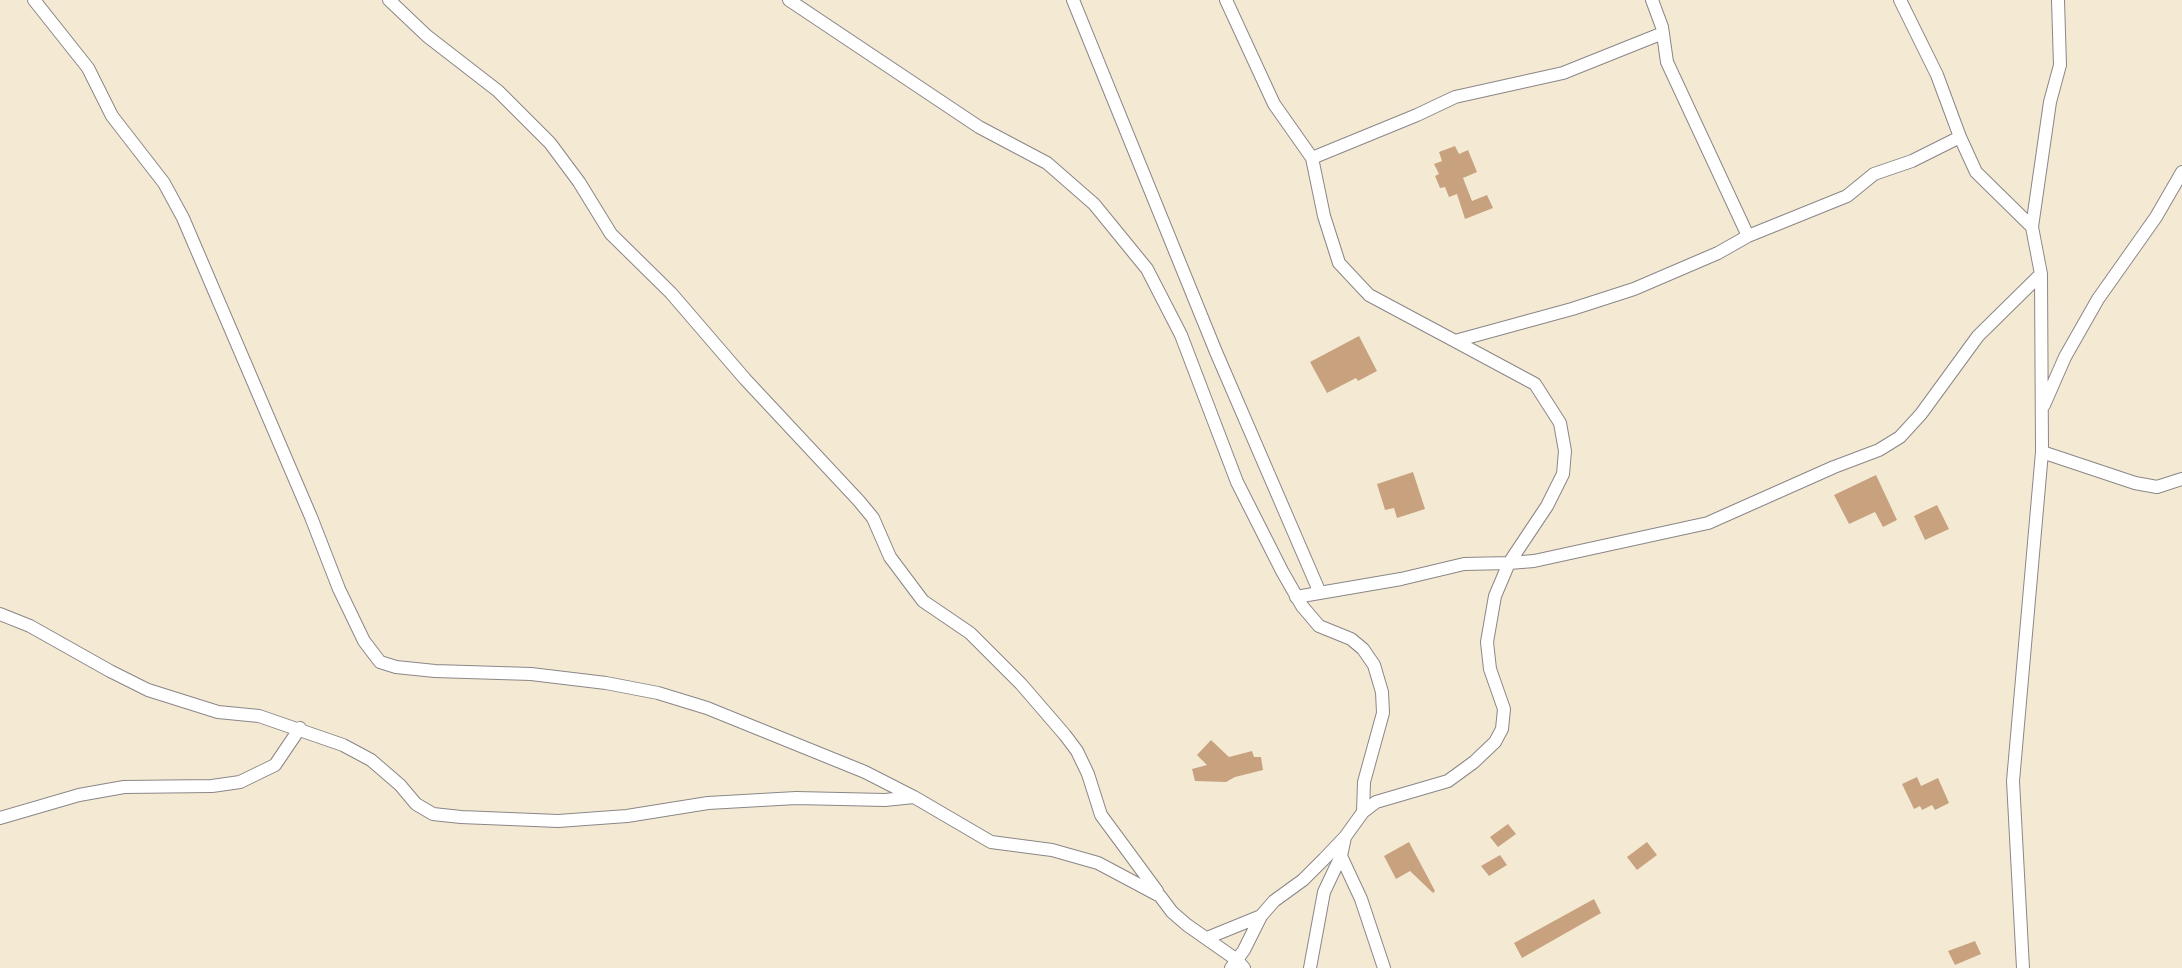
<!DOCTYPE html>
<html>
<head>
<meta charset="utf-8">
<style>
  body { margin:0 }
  canvas { display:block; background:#f4ead3 }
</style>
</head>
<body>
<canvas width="2182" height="968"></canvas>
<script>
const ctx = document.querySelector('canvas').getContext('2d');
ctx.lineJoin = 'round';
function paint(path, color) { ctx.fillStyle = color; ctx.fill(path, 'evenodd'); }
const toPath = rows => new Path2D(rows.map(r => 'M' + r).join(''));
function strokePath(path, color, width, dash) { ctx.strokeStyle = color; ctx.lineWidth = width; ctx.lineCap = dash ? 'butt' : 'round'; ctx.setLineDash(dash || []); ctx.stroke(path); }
const building = toPath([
  [1455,146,1459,154,1468,150,1477,172,1463,178,1472,201,1487,195,1493,208,1465,219,1457,194,1449,197,1445,187,1440,188,1435,176,1439,174,1434,164,1442,161,1439,152],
  [1359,336,1377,371,1358,381,1356,378,1327,393,1310,362],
  [1413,472,1425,509,1397,518,1394,508,1385,510,1377,484],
  [1876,475,1897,520,1883,527,1875,512,1849,524,1834,495],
  [1937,505,1949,529,1925,540,1914,516],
  [1211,740,1229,757,1252,751,1254,757,1261,757,1263,770,1235,777,1226,782,1195,781,1192,769,1207,765,1197,755],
  [1917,777,1921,786,1938,778,1949,803,1935,810,1932,805,1922,810,1920,806,1914,809,1902,784],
  [1508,824,1516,834,1498,847,1490,837],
  [1409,842,1435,891,1433,893,1410,871,1396,879,1384,856],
  [1647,842,1657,855,1637,870,1627,857],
  [1500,855,1507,865,1489,876,1481,866],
  [1594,899,1601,913,1522,958,1514,943],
  [1975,941,1981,954,1955,965,1948,951]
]);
const minor = toPath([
  [34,0,88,68,112,116,164,183,183,218,311,517,339,589,364,641,380,662,396,667,435,671,531,674,606,683,658,693,707,708,865,772,914,797],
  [389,0,427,36,498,91,550,143,579,182,611,234,671,293,745,379,859,501,873,518,890,557,923,601,970,633,1021,684,1065,735,1077,751,1088,774,1101,815,1157,891],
  [789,0,979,127,1047,163,1094,204,1147,269,1181,335,1237,482,1282,571,1302,606,1319,626,1351,639,1363,649,1374,665,1382,692,1383,713,1364,782,1363,812],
  [1073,0,1216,352,1320,593],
  [1226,0,1274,104,1312,158,1324,216,1339,263,1369,295,1455,341],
  [1652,0,1662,27,1667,62,1748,236],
  [1900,0,1937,75,1960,137,1976,172,2032,227],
  [1312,158,1417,115,1455,97,1563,73,1663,33],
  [2044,405,2065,357,2098,299,2156,217,2182,172],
  [2042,452,2135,483,2157,487,2182,479],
  [1296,597,1401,579,1464,564,1509,563,1547,506,1563,474,1565,451,1560,423,1535,384,1455,341,1572,309,1634,289,1718,253,1748,236,1847,196,1874,174,1912,161,1960,137],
  [0,614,30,626,110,671,148,690,218,712,259,716,343,745,371,760,400,785,416,804,433,814,461,817,558,821,627,816,708,803,796,798,885,800,914,797,991,842,1052,850,1098,863,1160,896,1172,912,1187,925,1237,960,1244,968],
  [0,818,79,795,124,787,212,786,240,782,275,765,300,728],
  [1341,856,1361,899,1384,968],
  [1207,938,1261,916],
  [1231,968,1244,950,1261,916,1274,901,1303,880,1324,859,1345,837,1363,812,1376,802,1448,781,1474,762,1495,742,1502,729,1504,709,1490,669,1487,642,1495,596,1509,563,1534,561,1708,523,1834,467,1879,450,1900,437,1921,414,1978,336,2041,274],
  [1310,968,1324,892,1341,856,1345,837],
  [2023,968,2013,781,2042,452,2041,274,2032,227,2050,102,2060,65,2058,0]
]);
paint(building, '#c8a27f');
strokePath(minor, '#8b8687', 14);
strokePath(minor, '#fff', 12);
</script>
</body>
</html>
